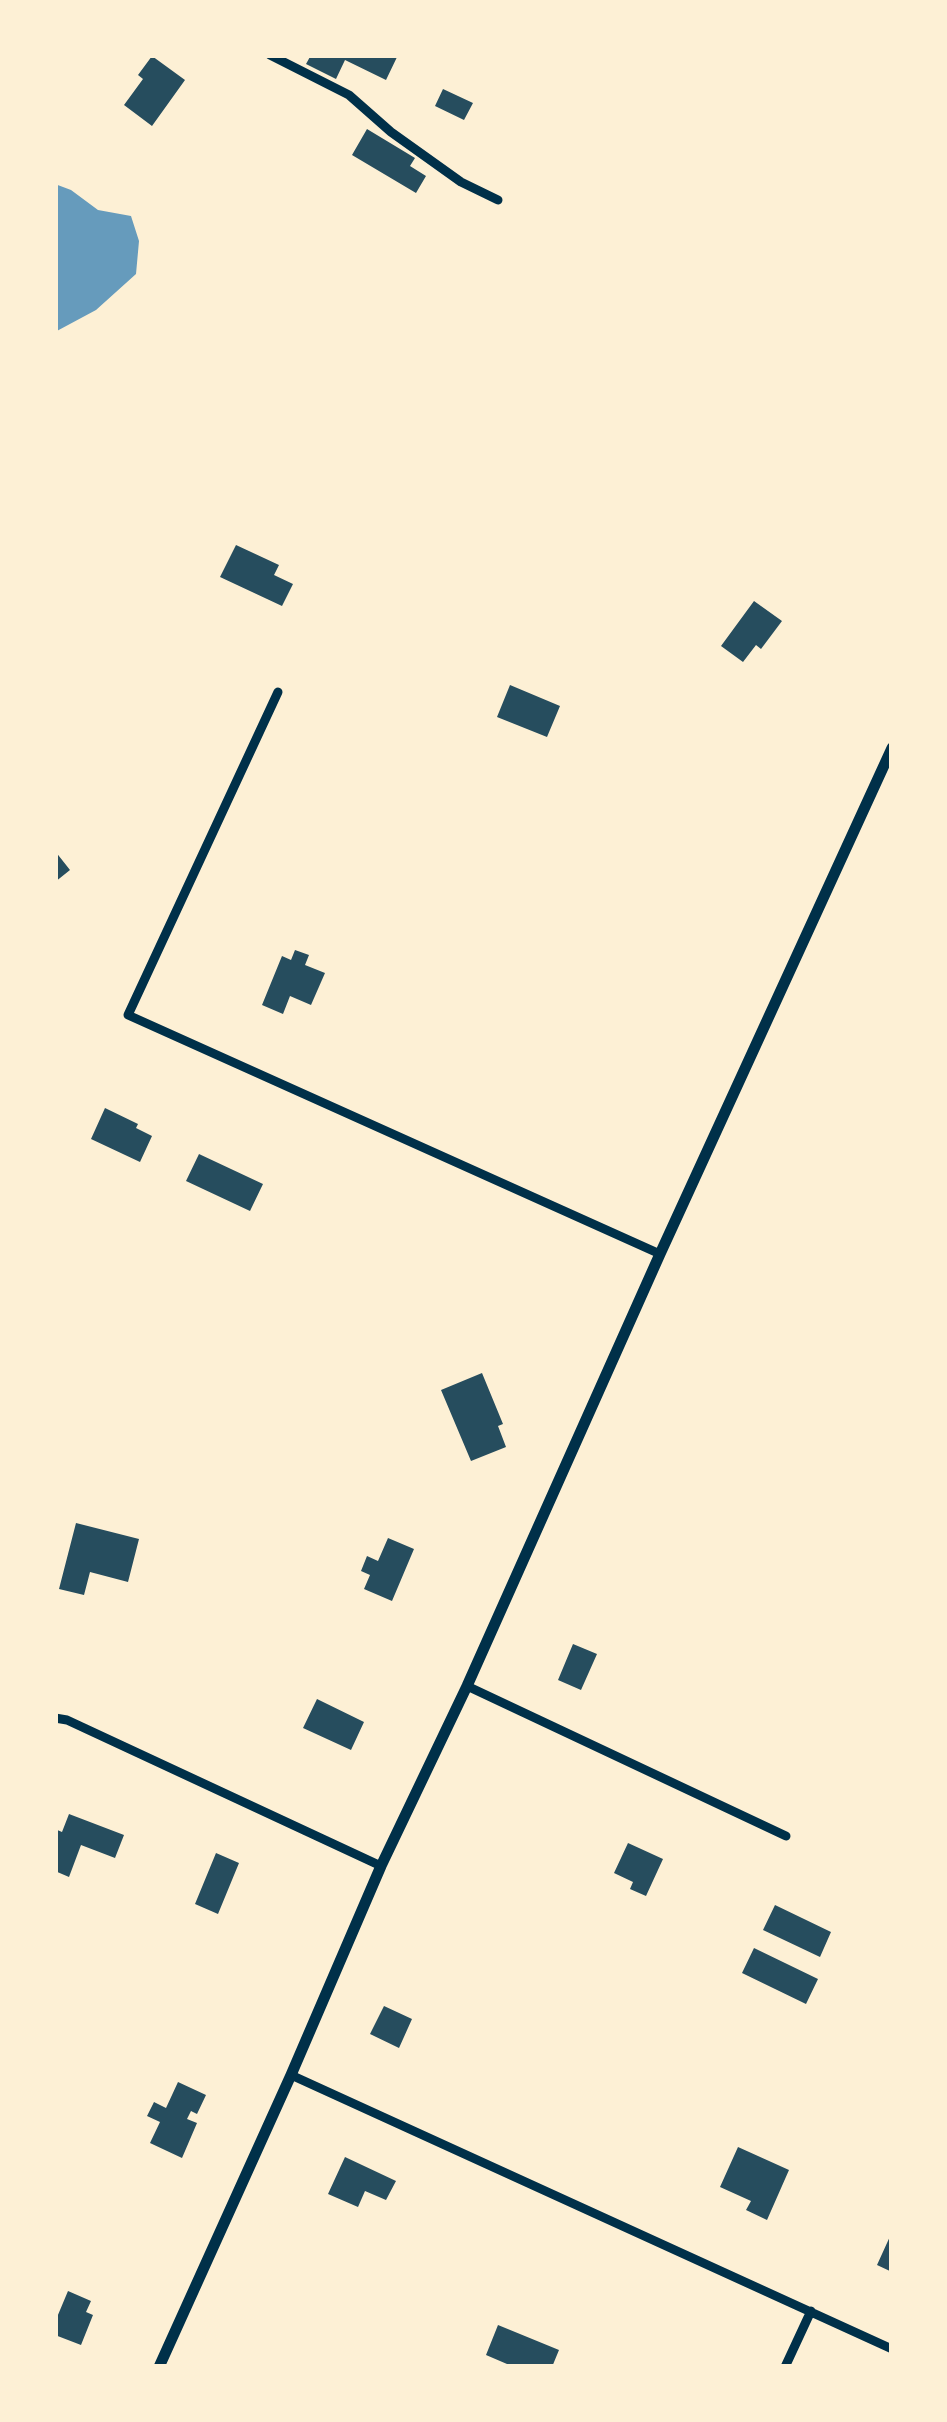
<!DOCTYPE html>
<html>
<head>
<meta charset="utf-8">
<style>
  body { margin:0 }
  #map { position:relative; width:947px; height:2422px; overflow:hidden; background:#fdf0d5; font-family:Barlow,sans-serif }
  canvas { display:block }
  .frame { position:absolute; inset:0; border:58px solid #fdf0d5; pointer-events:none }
</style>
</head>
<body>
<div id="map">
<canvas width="947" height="2422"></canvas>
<div class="frame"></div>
</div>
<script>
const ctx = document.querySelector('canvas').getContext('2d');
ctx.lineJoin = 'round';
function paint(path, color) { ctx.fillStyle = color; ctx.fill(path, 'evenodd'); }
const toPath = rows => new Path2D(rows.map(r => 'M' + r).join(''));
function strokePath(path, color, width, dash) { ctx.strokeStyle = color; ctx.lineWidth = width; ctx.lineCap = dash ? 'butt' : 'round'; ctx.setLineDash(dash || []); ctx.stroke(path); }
const water = toPath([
  [55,184,71,190,98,210,131,216,139,241,136,274,96,310,55,332]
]);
const building = toPath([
  [311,55,398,55,386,80,345,60,336,79,306,64],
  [152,56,185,80,152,126,124,105,143,79,138,75],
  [443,89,473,103,464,120,435,106],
  [367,129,415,158,410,166,426,176,416,193,352,155],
  [236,545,279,565,274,575,293,584,282,606,220,577],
  [754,601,782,621,761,649,756,645,743,662,721,646],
  [510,685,560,706,547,737,497,717],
  [55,851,70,870,55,882],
  [295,950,309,955,305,965,325,973,311,1005,290,996,283,1014,262,1005,282,956,291,960],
  [105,1108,138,1124,136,1128,152,1136,140,1162,91,1139],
  [199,1154,263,1184,250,1211,186,1181],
  [482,1373,503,1424,498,1426,506,1447,471,1461,441,1390],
  [76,1523,139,1539,128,1582,90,1572,84,1595,59,1589],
  [388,1538,414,1549,392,1601,364,1589,370,1575,361,1571,367,1556,378,1561],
  [573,1644,597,1654,581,1690,558,1680],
  [317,1699,364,1722,351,1750,303,1728],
  [69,1814,124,1835,115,1858,81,1845,69,1877,55,1871,55,1829,62,1832],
  [628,1843,663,1859,646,1896,630,1889,633,1882,614,1873],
  [216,1853,239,1863,218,1914,195,1904],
  [775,1905,831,1932,820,1957,763,1930],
  [754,1948,818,1979,806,2004,742,1973],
  [384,2006,412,2019,399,2048,370,2034],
  [178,2082,206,2095,197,2114,191,2111,187,2119,197,2123,182,2158,150,2143,160,2122,147,2116,154,2102,166,2108],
  [738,2147,789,2170,767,2220,746,2210,751,2201,720,2187],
  [345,2157,396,2181,386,2200,365,2191,358,2207,328,2194],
  [892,2232,892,2272,877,2265],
  [68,2291,91,2301,86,2312,93,2315,81,2345,55,2335,55,2322],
  [498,2325,559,2350,552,2367,514,2367,486,2355]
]);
const minor = toPath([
  [270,55,349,95,391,132,461,182,498,200],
  [278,692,128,1015,660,1254],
  [467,1686,786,1836],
  [55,1718,67,1720,381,1866],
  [291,2075,892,2349],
  [785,2367,811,2311]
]);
const tertiary = toPath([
  [159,2367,291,2075,381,1866,467,1686,660,1254,892,748]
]);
paint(water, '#669bbc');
paint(building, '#264d5e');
strokePath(minor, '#003049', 9);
strokePath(tertiary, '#003049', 11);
</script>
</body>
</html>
